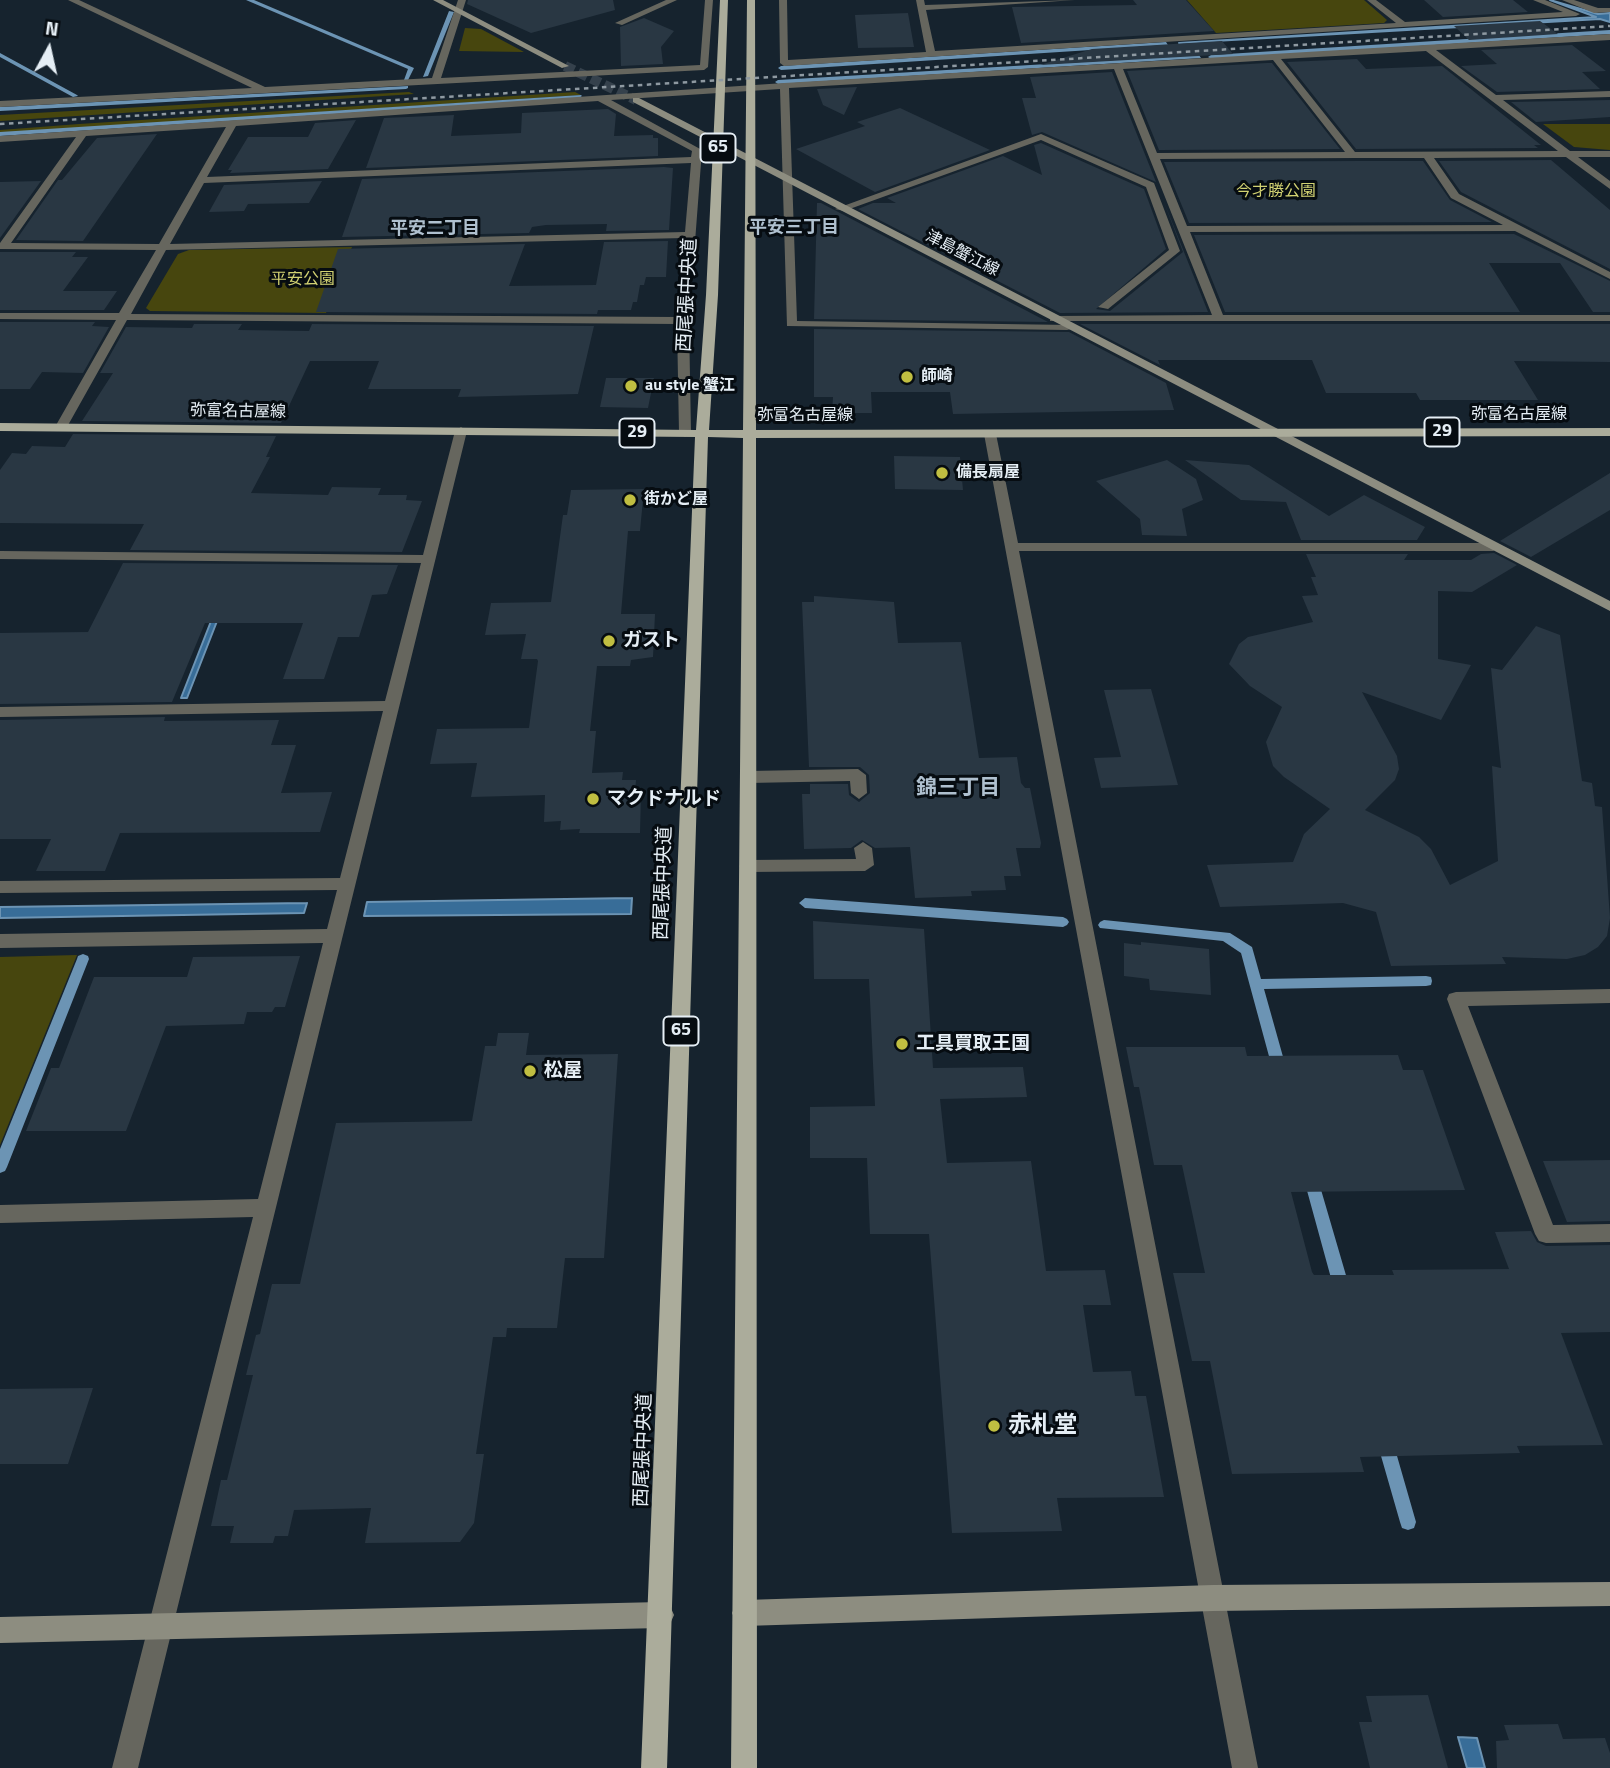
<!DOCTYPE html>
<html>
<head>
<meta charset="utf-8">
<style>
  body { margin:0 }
  #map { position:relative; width:1610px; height:1768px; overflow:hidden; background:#16232e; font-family:"Titillium Web",sans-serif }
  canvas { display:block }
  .north { position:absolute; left:14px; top:14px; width:70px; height:70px; -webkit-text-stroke:5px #060c11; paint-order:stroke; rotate:8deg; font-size:19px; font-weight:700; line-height:28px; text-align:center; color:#e5eef5 }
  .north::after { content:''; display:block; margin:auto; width:24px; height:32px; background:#e5eef5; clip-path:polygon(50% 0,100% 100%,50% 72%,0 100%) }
</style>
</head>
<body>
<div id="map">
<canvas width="1610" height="1768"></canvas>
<div class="north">N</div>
</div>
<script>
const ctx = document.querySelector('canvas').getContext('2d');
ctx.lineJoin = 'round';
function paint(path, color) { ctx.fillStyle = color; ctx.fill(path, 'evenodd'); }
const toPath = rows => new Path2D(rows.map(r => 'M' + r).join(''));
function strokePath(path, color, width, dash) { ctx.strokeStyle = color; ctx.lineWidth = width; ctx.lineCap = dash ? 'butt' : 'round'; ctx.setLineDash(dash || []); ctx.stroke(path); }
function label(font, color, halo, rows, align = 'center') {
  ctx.font = font + ' "Titillium Web","Noto Sans JP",sans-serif'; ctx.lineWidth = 6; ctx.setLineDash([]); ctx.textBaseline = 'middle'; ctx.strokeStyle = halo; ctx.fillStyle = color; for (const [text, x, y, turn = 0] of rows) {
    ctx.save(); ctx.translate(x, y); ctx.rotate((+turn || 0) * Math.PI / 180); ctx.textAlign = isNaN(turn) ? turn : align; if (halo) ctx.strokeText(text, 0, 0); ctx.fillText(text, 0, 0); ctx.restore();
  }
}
const green = toPath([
  [1187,0,1364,0,1387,20,1384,23,1216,33],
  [465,28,481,29,524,52,459,51],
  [409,92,414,94,0,121,0,115],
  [575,92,581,95,0,133,0,130,79,124],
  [1543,124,1610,124,1610,150,1574,147],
  [352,247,326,313,150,311,146,308,178,254,189,250],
  [77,955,0,1145,0,957]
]);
const water = toPath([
  [1550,0,1598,14,1610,13,1610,22,1600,19,1179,43,1596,17,1550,0],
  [231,570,237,570,187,698,181,698,231,570],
  [632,898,631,914,364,916,367,902,632,898],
  [307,903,304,913,0,918,0,907,307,903],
  [1458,1737,1477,1738,1485,1768,1467,1768,1458,1737]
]);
const stream = toPath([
  [246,0,254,0,414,68,408,80,404,80,408,69,246,0],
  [449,11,454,12,428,76,423,77,449,11],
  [1610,30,1610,34,1211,59,1208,57,1211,55,1610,30],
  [1166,42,1168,45,781,70,778,68,781,66,1166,42],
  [0,53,77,95,78,96,73,97,0,57,0,53],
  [1199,55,1201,58,778,84,775,82,778,80,1199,55],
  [408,86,408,88,406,89,0,111,0,107,408,86],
  [581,95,582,96,579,98,0,136,0,132,581,95],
  [805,898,1063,917,1067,919,1069,922,1067,925,1063,927,805,908,799,903,805,898],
  [1104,920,1230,933,1252,947,1261,979,1426,976,1431,977,1432,981,1431,985,1426,986,1264,989,1287,1071,1285,1075,1280,1077,1275,1075,1273,1071,1241,953,1223,941,1100,928,1098,925,1100,922,1104,920],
  [83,954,88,956,89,959,7,1167,5,1171,0,1173,0,1149,77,959,78,956,83,954],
  [1310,1170,1315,1172,1317,1176,1350,1289,1347,1294,1342,1296,1337,1294,1334,1289,1303,1176,1305,1172,1310,1170],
  [1385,1434,1391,1436,1393,1442,1416,1522,1414,1528,1408,1530,1402,1528,1400,1522,1377,1442,1379,1436,1385,1434]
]);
const building = toPath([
  [468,0,613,0,615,10,531,33,467,4],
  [1133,0,1186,0,1214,31,1021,43,1012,7,1137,5],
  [1424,0,1513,0,1528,12,1443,17],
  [908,13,914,47,858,48,855,15],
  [644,18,674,31,661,47,663,64,621,66,620,27],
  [1540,21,1558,34,1469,40,1454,26],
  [1222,41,1233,54,1040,65,1092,49],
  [1572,45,1606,71,1582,72,1600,89,1497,92,1461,66,1497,64,1481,50],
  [1357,59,1366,69,1442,66,1541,145,1534,145,1538,148,1356,149,1287,62],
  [1267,63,1272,63,1340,149,1159,150,1127,71],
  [1112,72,1156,182,1042,132,1032,135,1022,98,1036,98,1030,77],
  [857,87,844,115,823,105,817,89],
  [1610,100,1610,117,1536,122,1511,102],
  [900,108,990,150,875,192,796,149,865,126,857,122],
  [608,109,616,114,614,136,653,135,653,138,658,138,658,156,366,168,384,118,454,115,451,136,521,133,522,113],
  [356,120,328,169,230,173,232,170,228,170,248,137,308,137,315,123],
  [157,134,83,241,16,240,58,180,62,180,97,138],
  [1041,143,1144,189,1166,249,1096,309,1110,311,1183,252,1162,197,1208,312,1060,313,858,209,873,203,896,203,887,198,1003,156,1042,175,1034,145],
  [1551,160,1610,210,1610,269,1461,192,1439,161],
  [1356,161,1423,161,1450,200,1492,222,1189,223,1164,162],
  [664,167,673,168,669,230,606,231,607,224,546,225,532,227,529,233,342,237,362,179],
  [41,181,0,238,0,182],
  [322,181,309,203,248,204,244,211,209,212,224,185],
  [817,203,821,203,1048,322,814,319],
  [1514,234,1610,281,1610,312,1593,312,1560,263,1489,263,1520,312,1225,312,1194,235],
  [668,241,666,277,646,277,644,285,640,285,637,302,633,302,631,310,598,310,597,314,316,312,338,249,525,244,509,286,596,285,604,242],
  [0,252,76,252,72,257,88,257,63,291,117,291,104,310,0,310],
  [0,322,95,322,92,326,109,327,83,373,42,372,30,389,0,389],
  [194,324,242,324,238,330,309,331,312,324,594,326,578,394,458,397,461,389,368,389,379,361,310,361,281,423,82,421,113,373,100,373,126,327,192,328],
  [1080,324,1610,324,1610,362,1514,361,1538,400,1420,400,1416,393,1326,393,1312,360,1158,360,1160,365],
  [814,329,1069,332,1166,383,1174,410,953,414,950,392,871,392,872,413,832,413,833,397,814,397],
  [606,378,654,378,648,408,600,407],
  [73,434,276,436,266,457,270,457,251,493,328,495,332,487,381,488,378,495,407,495,406,500,422,501,402,552,130,550,144,524,0,523,0,470,12,453,26,454,32,446,65,447],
  [894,456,960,457,963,490,895,489],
  [1167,460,1196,479,1203,500,1182,509,1187,536,1142,535,1140,519,1096,481],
  [1185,460,1249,465,1329,516,1364,495,1425,527,1417,540,1301,540,1286,502,1241,500],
  [1610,473,1610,510,1531,557,1500,541],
  [644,489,640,531,628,531,621,614,655,614,653,657,631,660,630,666,597,666,590,731,596,731,592,773,623,772,622,780,636,780,635,793,641,793,640,833,579,833,580,829,560,830,561,821,544,822,545,795,471,797,477,763,430,764,437,729,529,728,538,661,537,659,521,659,526,634,485,635,491,603,551,602,563,515,567,515,571,490],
  [1494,553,1517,565,1472,592,1438,591,1438,659,1471,665,1441,720,1362,692,1397,756,1399,769,1395,780,1365,810,1419,837,1431,849,1450,885,1498,861,1492,766,1501,768,1491,668,1502,670,1536,626,1560,635,1582,781,1592,783,1595,806,1602,807,1610,918,1607,936,1598,947,1585,955,1567,959,1502,957,1506,964,1391,966,1376,912,1343,903,1220,907,1207,865,1293,862,1304,834,1330,809,1284,777,1273,766,1266,742,1282,707,1250,686,1229,664,1239,644,1248,637,1313,622,1302,596,1318,595,1311,577,1316,577,1306,554,1408,554,1404,560,1471,560,1481,554],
  [123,563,398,565,387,594,372,595,359,637,338,637,324,679,283,679,303,623,205,623,172,702,0,704,0,633,88,632],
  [814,596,894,602,898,643,961,642,979,758,1017,757,1021,783,1025,788,1030,788,1041,843,1040,848,1016,848,1021,876,1004,876,1006,890,971,891,972,896,915,898,910,847,875,848,862,840,851,848,804,849,802,794,810,794,810,784,848,784,849,795,859,802,870,793,869,775,860,767,809,767,802,602,814,602],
  [1151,689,1178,785,1101,788,1094,758,1121,757,1104,690],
  [165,717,164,721,279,720,271,745,296,745,281,793,332,792,320,832,120,833,105,871,36,871,51,839,0,839,0,720],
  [813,921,924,929,933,1068,1023,1067,1027,1097,940,1099,947,1163,1031,1161,1046,1271,1105,1270,1111,1305,1083,1305,1093,1372,1131,1371,1135,1396,1146,1396,1164,1497,1057,1498,1062,1531,952,1533,929,1234,870,1234,867,1158,810,1158,810,1107,875,1106,869,979,814,979],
  [1141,942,1209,949,1211,995,1150,990,1149,979,1124,976,1124,943,1141,945],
  [300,956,285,1007,275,1007,272,1012,247,1012,244,1024,166,1026,126,1131,26,1131,51,1068,59,1068,94,977,187,977,193,957],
  [498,1033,529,1033,526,1055,618,1054,604,1258,565,1258,557,1328,507,1328,506,1337,493,1337,476,1454,484,1454,474,1523,460,1542,365,1543,371,1508,294,1510,288,1536,275,1536,273,1543,230,1543,234,1526,211,1526,221,1480,227,1480,253,1375,246,1375,256,1335,260,1334,272,1284,300,1284,336,1123,472,1121,485,1046,496,1046],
  [1126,1047,1245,1047,1247,1056,1398,1055,1403,1070,1423,1070,1465,1190,1291,1192,1312,1272,1314,1275,1394,1275,1392,1270,1509,1269,1495,1232,1531,1231,1537,1242,1546,1246,1610,1245,1610,1332,1561,1333,1603,1445,1517,1446,1520,1453,1360,1457,1364,1472,1232,1474,1210,1361,1192,1361,1173,1273,1205,1273,1182,1165,1154,1165,1139,1087,1134,1087],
  [1610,1160,1610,1221,1567,1222,1543,1161],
  [93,1388,68,1464,0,1464,0,1389],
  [1428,1695,1448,1768,1370,1768,1359,1722,1372,1722,1366,1696],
  [1558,1724,1563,1739,1605,1738,1610,1753,1610,1768,1497,1768,1496,1741,1509,1740,1504,1725]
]);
const secondaryTunnel = toPath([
  [565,66,636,100]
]);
const lane = toPath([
  [666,0,677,0,622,25,615,23,666,0],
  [1041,134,1154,183,1180,251,1108,309,1098,307,1169,250,1146,187,1041,140,844,211,835,209,1041,134],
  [858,769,866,775,867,793,859,799,851,793,850,781,749,783,741,777,749,771,858,769],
  [863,842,872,848,874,865,865,871,748,872,739,866,748,860,856,859,854,848,863,842]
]);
const street = toPath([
  [68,0,79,0,265,87,432,78,458,0,466,0,441,78,700,65,705,0,713,0,708,67,704,70,0,107,0,101,252,88,68,0],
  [779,0,787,0,788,60,926,52,916,0,924,0,925,5,1075,0,926,10,935,51,1396,23,1367,0,1376,0,1405,22,1563,12,1533,0,1545,0,1580,14,1576,16,784,66,780,63,779,0],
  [1562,0,1574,0,1598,8,1610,8,1610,12,1594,13,1562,0],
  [1610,34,1610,40,1436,50,1496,95,1610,91,1610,97,1503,100,1570,151,1610,151,1610,157,1578,157,1610,181,1610,189,1566,157,1434,158,1459,194,1610,272,1610,279,1515,231,1190,232,1223,315,1610,315,1610,321,1050,321,1050,317,1054,316,1212,315,1114,69,789,88,797,321,1071,325,1071,329,1067,330,787,326,780,89,611,100,702,150,689,321,691,433,685,437,679,433,677,324,127,320,67,427,61,431,55,427,116,320,0,319,0,313,119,313,156,250,0,249,0,243,76,137,0,142,0,136,784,83,1610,34],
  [1426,51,1558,151,1355,152,1281,59,1426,51],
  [1273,60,1345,152,1157,153,1123,69,1273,60],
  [598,101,692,151,691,157,207,177,236,126,598,101],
  [226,127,159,244,11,243,86,136,226,127],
  [1356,158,1424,158,1451,198,1503,225,1187,226,1160,159,1356,158],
  [691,163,685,232,170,244,204,183,691,163],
  [684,238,678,317,131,314,166,250,684,238],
  [461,427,467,431,138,1768,112,1768,253,1217,0,1223,0,1205,258,1199,323,943,0,948,0,934,327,929,337,890,0,893,0,881,340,878,383,711,0,717,0,707,385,701,421,563,0,559,0,551,423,555,455,431,461,427],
  [990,430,996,434,1018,543,1493,543,1500,547,1493,551,1019,551,1258,1768,1232,1768,984,434,990,430],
  [1610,989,1610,1003,1468,1006,1553,1225,1610,1224,1610,1242,1546,1243,1539,1241,1535,1234,1447,999,1449,994,1456,992,1610,989]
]);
const secondary = toPath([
  [433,0,443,0,569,66,562,68,433,0],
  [633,98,639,98,1610,601,1610,611,633,102,633,98],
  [1610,1582,1610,1606,1213,1611,745,1626,736,1622,732,1613,736,1604,745,1600,1213,1585,1610,1582],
  [661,1602,670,1606,674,1615,670,1624,661,1628,0,1643,0,1617,661,1602]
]);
const primary = toPath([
  [720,0,728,0,718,295,709,430,743,430,747,0,755,0,756,430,1610,428,1610,436,756,438,757,1768,731,1768,743,438,708,437,667,1768,641,1768,695,437,0,431,0,423,696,430,706,295,720,0]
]);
const rail = toPath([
  [0,124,1610,26]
]);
const markers = [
  [907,377,7,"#c0be41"],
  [631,386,7,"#c0be41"],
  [942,473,7,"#c0be41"],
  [630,500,7,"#c0be41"],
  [609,641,7,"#c0be41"],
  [593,799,7,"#c0be41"],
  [902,1044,7,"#c0be41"],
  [530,1071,7,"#c0be41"],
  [994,1426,7,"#c0be41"]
];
const farParknames = [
  ["今才勝公園",1276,192],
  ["平安公園",303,280]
];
const farStreetnames = [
  ["津島蟹江線",962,254,27],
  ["弥富名古屋線",238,412,1],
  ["弥富名古屋線",1519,415],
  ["弥富名古屋線",805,416]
];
const farPoinames = [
  ["師崎",921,377],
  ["au style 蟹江",645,386],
  ["備長扇屋",956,473],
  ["街かど屋",644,500]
];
const shields = [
  [718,148,35],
  [1442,432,35],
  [637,433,35],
  [681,1031,35]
];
const shieldNames = [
  ["65",718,148],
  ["29",1442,432],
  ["29",637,433],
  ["65",681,1031]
];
const farNeighbourhoodnames = [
  ["平安三丁目",794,229],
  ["平安二丁目",435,230]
];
const streetNames = [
  ["西尾張中央道",688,295,-87],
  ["西尾張中央道",664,883,-88],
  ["西尾張中央道",644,1450,-88]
];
const poiNames = [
  ["ガスト",623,641],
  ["マクドナルド",607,799],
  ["工具買取王国",916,1044],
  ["松屋",544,1071]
];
const neighbourhoodNames = [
  ["錦三丁目",958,789]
];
const nearPoinames = [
  ["赤札堂",1008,1426]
];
paint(green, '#47460e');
paint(water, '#386d98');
strokePath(water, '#6c94b4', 2);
paint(stream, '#6c94b4');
paint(building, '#293743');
strokePath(secondaryTunnel, '#35414c', 10, [10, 4.5]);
paint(lane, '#66665e');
paint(street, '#66665e');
paint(secondary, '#8d8d80');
paint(primary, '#abac9b');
strokePath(rail, '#8e99a1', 2.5, [4.5, 4.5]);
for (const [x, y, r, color] of markers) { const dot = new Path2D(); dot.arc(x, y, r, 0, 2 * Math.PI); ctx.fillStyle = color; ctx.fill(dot); strokePath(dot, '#060c11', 2.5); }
label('16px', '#d2d272', '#060c11', farParknames);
label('16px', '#e5eef5', '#060c11', farStreetnames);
label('bold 16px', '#e5eef5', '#060c11', farPoinames, 'left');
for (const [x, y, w] of shields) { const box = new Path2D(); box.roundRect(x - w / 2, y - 14.5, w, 29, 5); ctx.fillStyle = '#060c11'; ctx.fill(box); strokePath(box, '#e5eef5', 2); }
label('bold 18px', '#e5eef5', null, shieldNames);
label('bold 18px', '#afc0cf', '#060c11', farNeighbourhoodnames);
label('19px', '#e5eef5', '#060c11', streetNames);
label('bold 19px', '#e5eef5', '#060c11', poiNames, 'left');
label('bold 21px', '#afc0cf', '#060c11', neighbourhoodNames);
label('bold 23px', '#e5eef5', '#060c11', nearPoinames, 'left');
</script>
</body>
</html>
